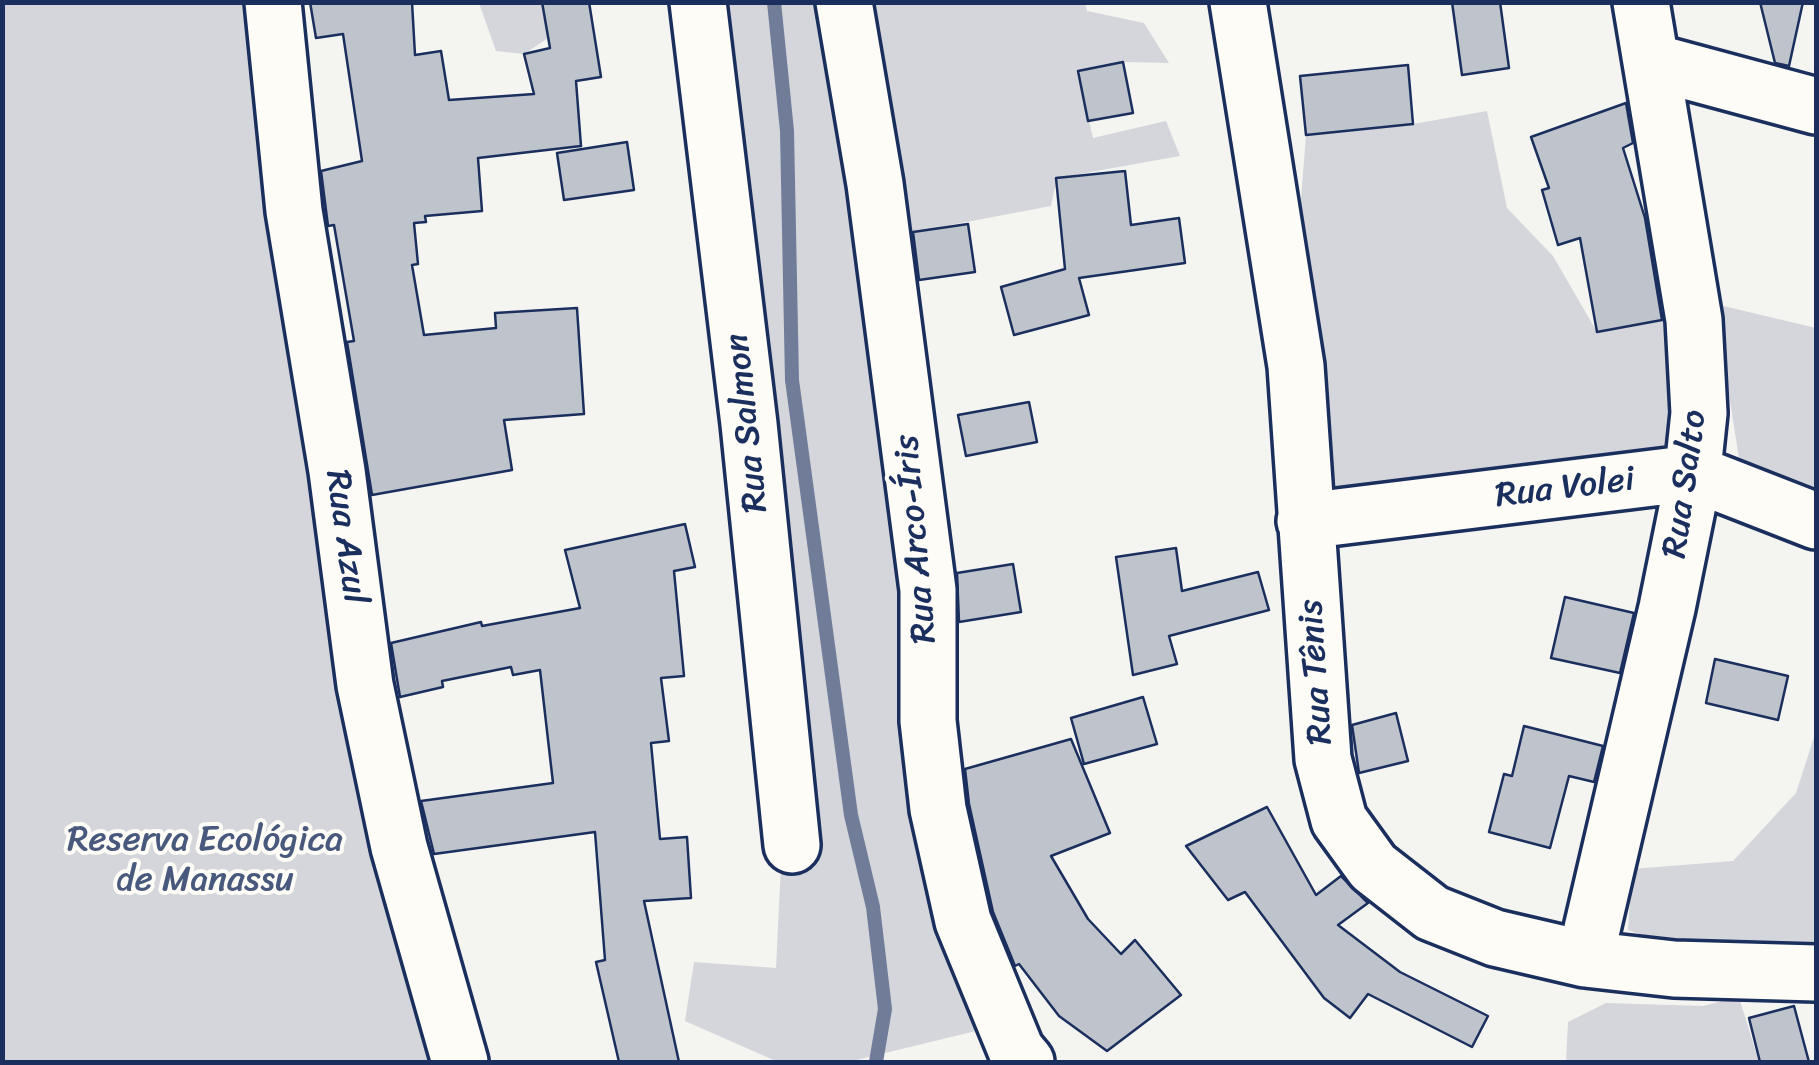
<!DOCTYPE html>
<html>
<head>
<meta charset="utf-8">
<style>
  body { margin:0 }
  #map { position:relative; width:1819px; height:1065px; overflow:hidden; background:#f4f4f1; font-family:Sriracha,sans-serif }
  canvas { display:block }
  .frame { position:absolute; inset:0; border:5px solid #1b2f5e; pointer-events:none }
</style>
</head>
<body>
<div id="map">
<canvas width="1819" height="1065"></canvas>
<div class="frame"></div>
</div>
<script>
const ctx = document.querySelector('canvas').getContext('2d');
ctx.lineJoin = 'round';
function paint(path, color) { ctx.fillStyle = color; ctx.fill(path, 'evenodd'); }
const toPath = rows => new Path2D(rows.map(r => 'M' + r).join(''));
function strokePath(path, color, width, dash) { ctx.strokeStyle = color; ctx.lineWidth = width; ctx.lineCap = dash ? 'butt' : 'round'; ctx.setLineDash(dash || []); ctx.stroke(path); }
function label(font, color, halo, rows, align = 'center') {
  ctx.font = font + ' Sriracha,sans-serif'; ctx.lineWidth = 8; ctx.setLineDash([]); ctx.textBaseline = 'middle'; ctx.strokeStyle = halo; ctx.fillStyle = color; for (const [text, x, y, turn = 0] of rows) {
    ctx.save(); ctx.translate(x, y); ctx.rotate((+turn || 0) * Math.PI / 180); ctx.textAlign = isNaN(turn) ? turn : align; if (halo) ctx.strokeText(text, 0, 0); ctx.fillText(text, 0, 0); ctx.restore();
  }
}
const green = toPath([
  [2,3,278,3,438,1062,3,1062],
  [479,3,544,3,548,38,524,54,496,51],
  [717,3,824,3,984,1029,848,1062,778,1062,685,1021,694,962,776,968,790,679],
  [856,3,1085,3,1087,11,1144,23,1169,63,1123,62,1078,72,1093,138,1166,121,1180,156,1057,178,1051,206,908,233],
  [1487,111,1507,208,1553,256,1597,332,1679,317,1683,459,1321,506,1300,212,1306,135,1413,124],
  [1715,304,1816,328,1816,492,1740,465],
  [1816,731,1816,947,1686,951,1628,930,1632,869,1733,861,1796,793],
  [1739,997,1759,1062,1566,1062,1568,1022,1606,1003,1703,1006]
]);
const stream = toPath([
  [774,2,787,131,792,380,851,815,873,907,885,1009,876,1062]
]);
const building = toPath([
  [310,2,412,2,415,55,441,51,449,100,534,94,524,54,550,48,542,2,589,2,601,77,576,81,581,146,478,158,482,211,425,216,426,222,414,223,418,264,412,265,424,335,496,328,495,313,577,308,584,414,504,420,512,470,372,495,347,342,354,341,334,225,328,226,321,171,362,161,343,34,316,38,310,2],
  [1452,2,1500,2,1509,68,1462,75,1452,2],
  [1760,2,1803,2,1789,66,1775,63,1760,2],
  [1123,62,1133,113,1088,121,1078,71,1123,62],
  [1408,65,1413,124,1306,135,1300,76,1408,65],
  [1626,103,1633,143,1623,148,1645,218,1662,320,1597,332,1580,238,1558,245,1542,190,1549,188,1531,137,1626,103],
  [627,142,634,190,564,200,557,153,627,142],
  [1125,171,1131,225,1179,218,1185,263,1079,278,1089,315,1014,335,1001,287,1065,269,1056,178,1125,171],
  [968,224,975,272,919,280,913,232,968,224],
  [1029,402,1037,442,966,456,958,415,1029,402],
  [685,524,695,567,674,571,684,676,661,678,669,741,651,743,660,839,687,837,691,898,644,901,679,1062,619,1062,596,962,605,960,595,832,434,854,421,801,553,783,540,670,513,675,511,667,442,681,443,687,400,697,391,643,481,622,482,626,580,608,565,550,685,524],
  [1176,548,1182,591,1258,572,1269,610,1169,636,1177,664,1133,675,1116,557,1176,548],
  [1013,564,1021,612,959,622,957,573,1013,564],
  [1565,597,1634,613,1620,673,1551,658,1565,597],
  [1715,659,1788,676,1778,720,1706,703,1715,659],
  [1143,697,1157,744,1084,764,1071,718,1143,697],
  [1396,713,1408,761,1359,773,1352,725,1396,713],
  [1524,726,1603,746,1594,782,1569,776,1550,848,1489,832,1504,774,1512,776,1524,726],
  [1071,739,1110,833,1051,856,1088,919,1121,954,1135,940,1181,995,1107,1051,1059,1016,1019,964,1015,966,993,912,969,804,965,769,1071,739],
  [1267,807,1316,895,1341,876,1368,903,1338,925,1400,972,1488,1016,1472,1047,1368,994,1350,1018,1324,998,1245,892,1228,900,1186,846,1267,807],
  [1794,1006,1809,1062,1760,1062,1749,1018,1794,1006]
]);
const minor = toPath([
  [273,2,294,211,337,471,365,685,399,847,460,1062],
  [698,2,749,424,792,845],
  [844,2,875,184,928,590,928,721,938,809,963,921,1016,1050,1026,1062],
  [1238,2,1296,366,1323,759,1339,820,1373,867,1432,913,1495,938,1585,959,1674,969,1816,973],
  [1653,62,1816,106],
  [1305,521,1693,473,1816,521],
  [1585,959,1667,608,1691,489,1699,413,1694,320,1641,2]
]);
const streetNames = [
  ["Rua Salmon",748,423,-96],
  ["Rua Salto",1686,484,-82],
  ["Rua Volei",1565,489,-7],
  ["Rua Azul",345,537,82],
  ["Rua Arco-Íris",917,539,-95],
  ["Rua Tênis",1317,672,-94]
];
const parkNames = [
  ["Reserva Ecológica",205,841],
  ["de Manassu",205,881]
];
paint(green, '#d4d6db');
strokePath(stream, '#717c98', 14);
paint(building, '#bfc3cc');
strokePath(building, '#1b2f5e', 2.5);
strokePath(minor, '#1b2f5e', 62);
strokePath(minor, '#fdfcf7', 55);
label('35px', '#1b2f5e', '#fdfcf7', streetNames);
label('35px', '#49597d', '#fdfcf7', parkNames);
</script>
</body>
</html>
